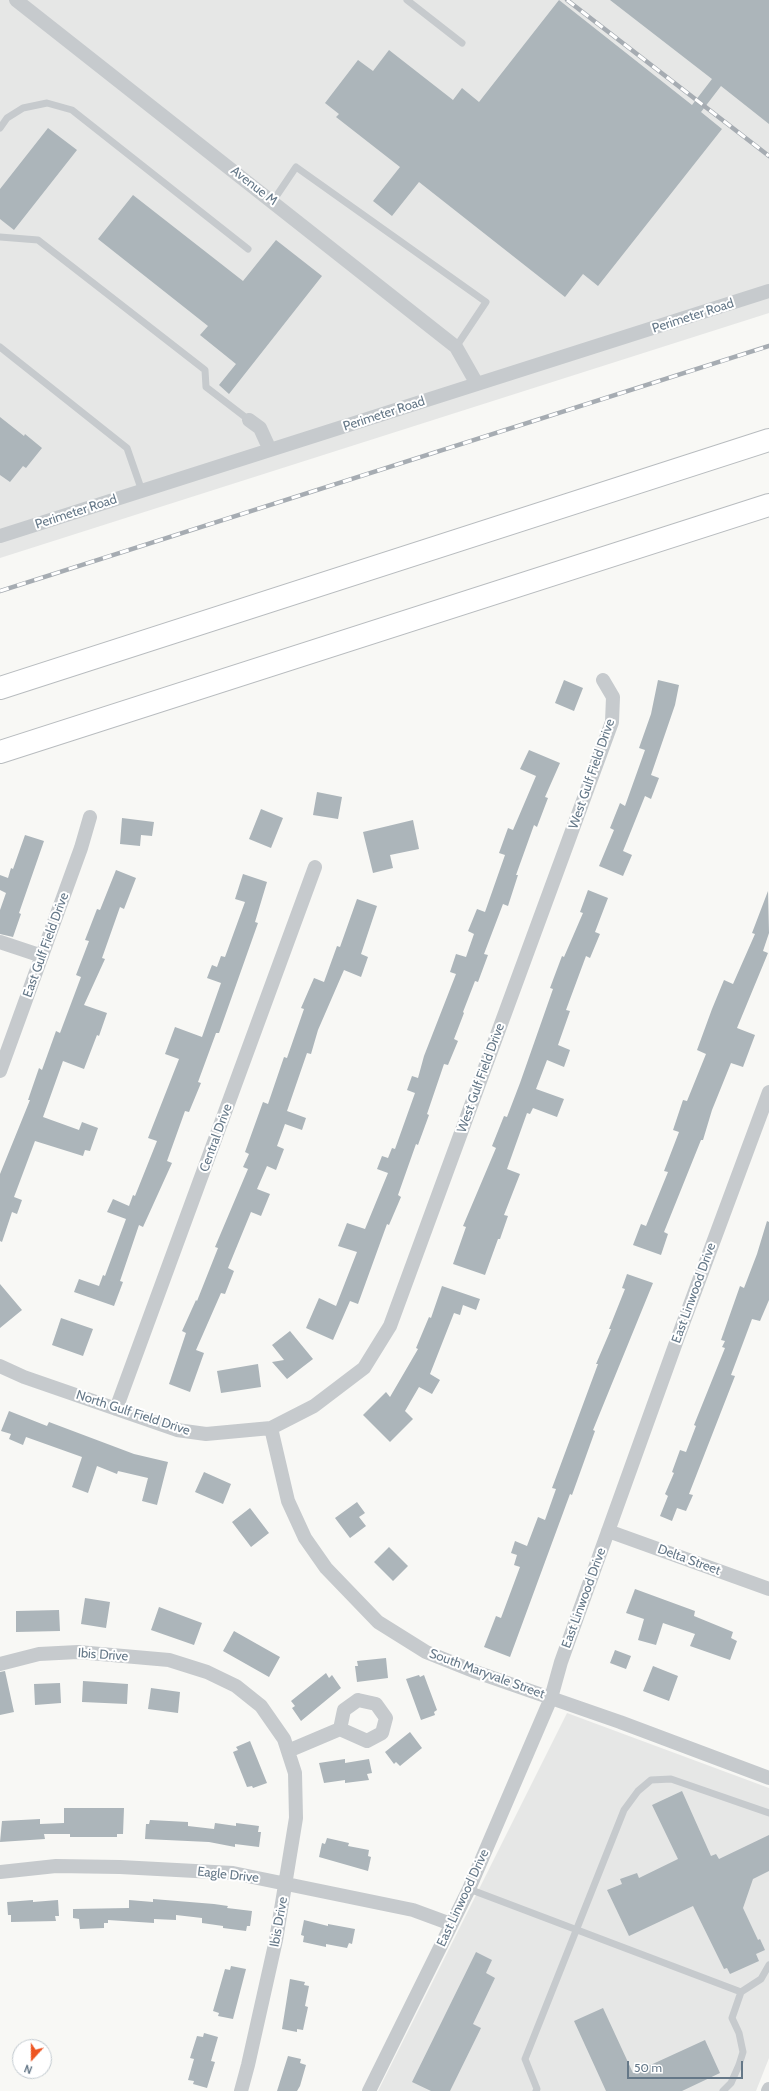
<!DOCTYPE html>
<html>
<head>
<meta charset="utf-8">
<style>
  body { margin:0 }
  #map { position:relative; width:769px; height:2091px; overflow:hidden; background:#f8f8f5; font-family:Cabin,sans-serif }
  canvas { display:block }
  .north { position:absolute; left:12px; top:2039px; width:40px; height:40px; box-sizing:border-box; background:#fff; border:1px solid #c1c9cf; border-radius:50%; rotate:201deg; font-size:11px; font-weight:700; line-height:16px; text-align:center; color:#657888 }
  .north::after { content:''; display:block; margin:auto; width:14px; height:18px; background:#ed5420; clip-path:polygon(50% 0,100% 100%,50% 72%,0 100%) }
  .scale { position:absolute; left:627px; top:2061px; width:116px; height:18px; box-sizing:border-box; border:2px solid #657888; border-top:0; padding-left:5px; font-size:12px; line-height:14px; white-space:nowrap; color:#657888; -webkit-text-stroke:3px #fff; paint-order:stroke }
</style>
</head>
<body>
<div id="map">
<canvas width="769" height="2091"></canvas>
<div class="north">N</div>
<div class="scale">50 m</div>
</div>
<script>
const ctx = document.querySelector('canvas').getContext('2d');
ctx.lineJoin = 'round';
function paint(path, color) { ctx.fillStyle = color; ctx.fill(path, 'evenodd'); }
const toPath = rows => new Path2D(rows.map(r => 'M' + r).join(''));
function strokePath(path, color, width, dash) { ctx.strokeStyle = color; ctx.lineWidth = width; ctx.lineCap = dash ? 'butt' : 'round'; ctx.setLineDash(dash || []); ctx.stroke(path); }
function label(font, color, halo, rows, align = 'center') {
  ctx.font = font + ' Cabin,sans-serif'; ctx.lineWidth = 4; ctx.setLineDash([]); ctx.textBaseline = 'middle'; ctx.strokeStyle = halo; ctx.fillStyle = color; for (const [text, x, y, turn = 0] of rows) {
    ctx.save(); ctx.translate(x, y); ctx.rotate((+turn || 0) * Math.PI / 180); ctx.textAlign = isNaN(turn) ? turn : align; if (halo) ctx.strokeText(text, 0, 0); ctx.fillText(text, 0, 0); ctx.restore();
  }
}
const built = toPath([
  [0,0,769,0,769,313,0,558],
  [567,1713,769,1788,769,2058,756,2091,378,2091]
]);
const building = toPath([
  [559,0,692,105,712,79,610,0,769,0,769,124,721,86,701,112,722,129,598,286,583,274,565,297,419,182,392,216,373,201,400,167,336,117,339,114,325,103,358,60,373,71,389,50,453,100,462,88,479,102],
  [48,128,77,150,14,230,0,219,0,189],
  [133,195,243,281,276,240,322,276,229,394,219,385,236,364,200,335,208,326,98,239],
  [0,417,24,436,25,434,42,448,26,468,23,466,10,482,0,475],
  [564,680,583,688,574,711,555,703],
  [658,680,679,685,675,705,651,775,659,778,651,799,645,796,623,851,632,855,623,876,599,866,614,830,610,828,620,803,625,806,645,750,639,748,651,714],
  [529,750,560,763,545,797,548,798,537,827,534,825,516,875,518,875,508,906,503,904,484,954,488,955,478,982,475,981,463,1012,464,1013,454,1039,458,1041,448,1065,444,1064,427,1114,429,1115,418,1145,416,1144,398,1195,401,1197,389,1225,387,1224,358,1304,350,1301,333,1340,306,1328,319,1298,336,1306,357,1252,338,1246,347,1223,365,1229,388,1173,377,1169,382,1156,388,1158,392,1148,395,1149,415,1093,407,1090,412,1076,418,1078,424,1056,456,974,450,972,456,954,466,957,474,934,468,931,477,909,485,912,505,855,499,853,508,828,513,830,536,776,520,769],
  [317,792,342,797,338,819,313,815],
  [261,809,283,818,271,848,249,839],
  [122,818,154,822,152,836,141,835,140,846,120,844],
  [413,820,419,849,390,855,393,868,373,873,363,832],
  [25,835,44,841,19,913,21,914,13,937,0,934,0,910,6,893,0,890,0,875,8,878,11,868,13,869],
  [116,870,136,878,124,909,120,907,102,958,105,959,84,1005,107,1013,99,1036,97,1035,84,1069,63,1061,43,1117,79,1130,82,1122,98,1128,90,1151,85,1150,83,1156,35,1141,14,1197,22,1200,17,1214,12,1212,2,1242,0,1241,0,1174,30,1100,28,1100,39,1068,42,1070,56,1031,60,1033,81,977,76,975,89,941,85,940,97,909,100,910],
  [243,874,267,882,255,922,258,923,219,1033,216,1033,198,1082,201,1083,189,1112,185,1111,167,1161,172,1163,143,1227,139,1225,120,1281,123,1282,114,1306,74,1292,79,1279,99,1286,103,1275,105,1276,126,1219,107,1212,113,1199,129,1206,133,1195,135,1196,157,1141,148,1138,179,1059,165,1054,175,1027,202,1037,221,983,207,978,212,965,217,967,221,956,225,957,245,902,235,899],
  [588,890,608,898,595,932,600,934,590,958,586,956,566,1010,570,1011,558,1045,570,1050,564,1067,547,1060,536,1089,564,1099,557,1117,533,1108,530,1114,527,1113,507,1169,520,1174,504,1215,508,1216,500,1239,498,1239,485,1275,453,1264,466,1227,463,1226,496,1148,492,1146,504,1116,507,1117,520,1083,553,989,550,988,562,956,564,957,583,913,580,912],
  [768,891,769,933,763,951,768,953,737,1028,755,1035,743,1067,731,1063,712,1110,703,1140,701,1140,664,1232,668,1234,661,1255,633,1245,641,1224,646,1226,668,1172,664,1171,679,1132,673,1130,683,1100,687,1101,706,1054,697,1050,712,1009,724,980,733,984,755,934,752,933],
  [357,899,377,906,361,954,368,957,361,977,344,970,318,1030,311,1054,307,1053,287,1111,306,1118,302,1130,285,1124,277,1146,284,1149,276,1170,267,1166,257,1189,270,1194,261,1216,251,1212,228,1268,234,1271,225,1294,221,1293,196,1350,204,1353,190,1392,169,1384,186,1333,182,1331,196,1300,197,1301,218,1248,215,1247,248,1169,243,1167,249,1154,245,1152,263,1102,268,1104,284,1057,287,1058,304,1009,301,1008,314,978,324,982,337,946,340,947],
  [767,1221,769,1222,769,1300,760,1321,752,1319,731,1375,735,1376,689,1494,693,1495,686,1511,677,1508,672,1521,660,1516,668,1496,665,1494,674,1473,672,1472,680,1450,686,1452,696,1426,694,1425,725,1348,722,1347,725,1341,721,1340,740,1286,744,1288,757,1254],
  [627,1274,653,1283,593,1430,595,1431,572,1495,570,1494,510,1657,484,1647,496,1616,501,1618,520,1567,514,1565,517,1555,511,1553,515,1541,527,1546,538,1517,545,1520,556,1489,552,1488,598,1364,596,1364,611,1329,609,1329,625,1289,622,1288],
  [0,1284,22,1310,0,1328],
  [442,1286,480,1299,476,1310,463,1305,460,1315,454,1313,430,1374,440,1380,432,1394,419,1387,405,1411,413,1419,390,1442,363,1415,386,1392,390,1397,418,1349,416,1348,429,1317,431,1318],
  [61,1318,93,1329,83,1356,52,1345],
  [290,1331,313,1359,287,1379,272,1362,284,1360,272,1345],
  [258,1364,261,1387,221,1393,217,1371],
  [9,1411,47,1426,49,1422,134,1454,168,1462,157,1505,142,1501,148,1478,118,1471,117,1474,97,1466,88,1493,72,1487,82,1457,26,1437,23,1445,9,1439,11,1434,1,1431],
  [204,1472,231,1484,223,1504,195,1492],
  [357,1502,365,1513,359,1517,366,1526,350,1538,335,1518],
  [250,1508,269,1533,251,1547,232,1522],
  [389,1547,408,1566,393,1581,374,1562],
  [635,1589,695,1611,694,1616,733,1632,731,1638,737,1641,730,1660,690,1646,695,1634,663,1623,656,1645,638,1640,644,1619,626,1613],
  [85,1598,110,1602,106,1628,81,1624],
  [159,1607,202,1623,194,1645,151,1630],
  [59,1610,60,1631,16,1632,16,1611],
  [234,1631,280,1657,269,1677,223,1651],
  [615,1650,631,1656,626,1669,610,1663],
  [386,1658,388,1678,357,1682,355,1666,358,1666,357,1661],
  [653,1666,678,1676,669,1701,643,1691],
  [5,1671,14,1712,0,1715,0,1672],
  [326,1673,329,1678,332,1675,341,1688,301,1721,292,1708,295,1706,291,1701],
  [419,1675,420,1677,424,1675,437,1710,434,1712,435,1715,421,1720,406,1679],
  [83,1681,128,1684,127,1704,82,1702],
  [60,1683,61,1703,35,1705,34,1684],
  [151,1688,180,1692,178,1713,148,1709],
  [410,1732,422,1748,400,1766,396,1762,394,1764,385,1752],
  [250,1741,267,1783,253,1788,252,1786,247,1787,233,1752,238,1750,236,1747],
  [345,1759,345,1763,369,1759,372,1773,367,1774,369,1780,345,1783,345,1780,324,1783,319,1763],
  [682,1791,711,1856,716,1854,719,1859,769,1835,769,1871,753,1879,743,1908,758,1940,760,1939,765,1950,756,1954,759,1961,730,1974,727,1968,724,1969,693,1906,629,1936,607,1890,622,1884,620,1879,637,1873,639,1878,678,1859,652,1805],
  [64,1808,124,1808,123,1834,117,1834,117,1837,70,1837,70,1834,44,1834,45,1839,0,1842,2,1821,40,1819,40,1824,64,1823],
  [150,1820,188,1822,188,1826,214,1829,215,1823,236,1826,236,1823,259,1826,258,1832,261,1832,259,1847,235,1844,235,1847,209,1842,145,1839,146,1824,149,1824],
  [327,1838,349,1843,348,1846,369,1850,368,1856,371,1857,368,1871,319,1857,322,1843,325,1844],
  [153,1899,214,1904,228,1906,227,1908,252,1911,250,1926,247,1926,246,1931,223,1928,223,1926,202,1923,202,1918,176,1915,176,1920,154,1919,154,1923,108,1920,108,1923,104,1923,104,1928,80,1929,79,1919,73,1918,73,1909,129,1908,129,1900,153,1902],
  [33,1900,33,1902,58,1900,59,1916,55,1916,56,1921,11,1922,11,1915,8,1915,7,1902],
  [304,1920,328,1926,328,1924,355,1929,352,1944,349,1943,347,1948,326,1944,326,1947,303,1942,304,1936,301,1935],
  [476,1952,492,1960,486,1973,495,1978,473,2024,481,2028,450,2091,431,2091,412,2082],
  [231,1966,246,1969,233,2019,218,2016,219,2013,213,2011,225,1969,230,1970],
  [290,1979,305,1982,304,1985,309,1986,305,2006,308,2007,303,2030,297,2029,297,2032,282,2029],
  [603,2008,633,2073,705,2040,720,2073,682,2091,606,2091,574,2021],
  [204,2033,218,2037,211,2061,215,2062,207,2088,193,2084,194,2081,188,2080,194,2059,190,2058,197,2036,203,2037],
  [288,2056,301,2059,300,2063,306,2065,300,2086,297,2091,277,2091]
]);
const lane = toPath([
  [407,0,462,43],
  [0,128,7,118,23,108,47,103,72,110,248,249],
  [273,201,296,167,486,302,456,347],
  [0,237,38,240,205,370,206,387,249,420],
  [0,347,127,448,142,491],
  [469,1889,741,1992],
  [536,2091,537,2089,525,2059,624,1810,638,1791,651,1780,671,1779,769,1813],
  [723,2091,731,2083,739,2065,743,2052,739,2033,732,2018,741,1992,761,1979,769,1965]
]);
const street = toPath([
  [16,0,456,347,477,384],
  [249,420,260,428,270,450],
  [0,536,769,291],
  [0,942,42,956],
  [0,1071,81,848,90,817],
  [0,1366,24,1377,177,1430,206,1434,271,1428,314,1406,364,1368,390,1326,612,722,613,697,603,680],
  [116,1409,315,867],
  [271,1428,288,1501,305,1538,326,1568,378,1622,426,1652,476,1672,620,1722,769,1778],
  [608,1531,769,1589],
  [0,1664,39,1654,78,1652,169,1660,207,1672,236,1686,261,1706,284,1739,295,1773,296,1818,276,1940,248,2065,241,2091],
  [358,1700,376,1704,386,1718,382,1733,367,1741,340,1729,344,1710,358,1700],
  [288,1751,340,1729],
  [0,1872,56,1866,120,1867,233,1873,413,1910,451,1924],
  [369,2091,469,1889,551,1698,561,1662,678,1337,769,1092],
  [768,2091,769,2089]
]);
const highway = toPath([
  [0,688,769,440],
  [0,752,769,505]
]);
const rail = toPath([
  [567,0,769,156],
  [0,591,769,346]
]);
const streetNames = [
  ["Avenue M",254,186,38],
  ["Perimeter Road",693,316,-18],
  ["Perimeter Road",384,414,-18],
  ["Perimeter Road",76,512,-18],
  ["West Gulf Field Drive",592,774,-71],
  ["East Gulf Field Drive",46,945,-70],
  ["West Gulf Field Drive",481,1078,-70],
  ["Central Drive",216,1138,-70],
  ["East Linwood Drive",694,1293,-70],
  ["North Gulf Field Drive",133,1413,18],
  ["Delta Street",689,1560,20],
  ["East Linwood Drive",584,1598,-70],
  ["Ibis Drive",103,1655,4],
  ["South Maryvale Street",487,1674,20],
  ["Eagle Drive",228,1875,6],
  ["East Linwood Drive",463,1898,-65],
  ["Ibis Drive",279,1922,-80]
];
paint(built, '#e6e7e6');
paint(building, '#acb5ba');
strokePath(highway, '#b8bcbf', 24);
strokePath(lane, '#c6cacd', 7);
strokePath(street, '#c6cacd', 14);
strokePath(highway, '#fff', 22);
strokePath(rail, '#a6acb2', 4.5);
strokePath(rail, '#fff', 3, [9]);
label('13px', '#657888', '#fff', streetNames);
</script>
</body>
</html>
